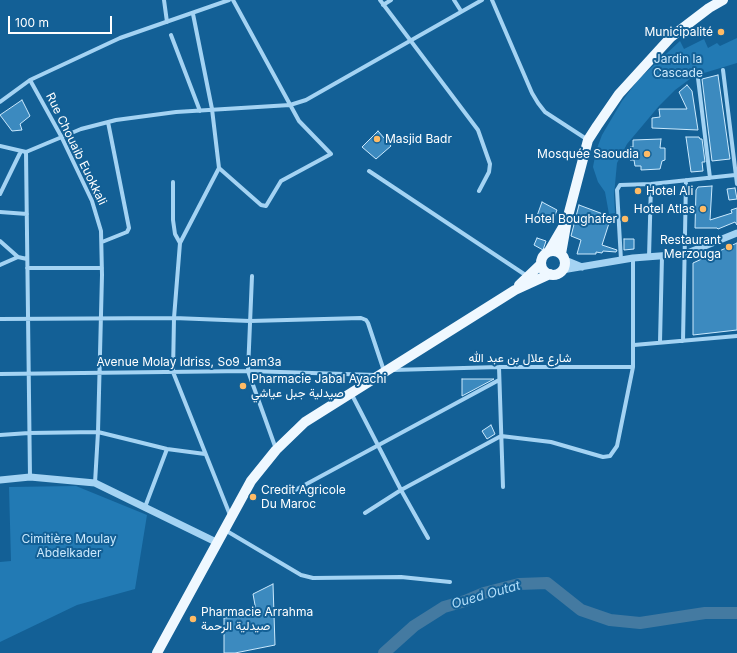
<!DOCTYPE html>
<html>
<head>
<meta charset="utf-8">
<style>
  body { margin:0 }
  #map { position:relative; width:737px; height:653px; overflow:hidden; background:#136096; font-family:Inter,sans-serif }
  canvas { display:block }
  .scale { position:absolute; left:8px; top:16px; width:104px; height:18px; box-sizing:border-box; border:2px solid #fff; border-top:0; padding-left:5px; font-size:12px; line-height:14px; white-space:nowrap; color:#fff; -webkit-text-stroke:3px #136096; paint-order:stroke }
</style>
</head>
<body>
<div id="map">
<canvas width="737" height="653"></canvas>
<div class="scale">100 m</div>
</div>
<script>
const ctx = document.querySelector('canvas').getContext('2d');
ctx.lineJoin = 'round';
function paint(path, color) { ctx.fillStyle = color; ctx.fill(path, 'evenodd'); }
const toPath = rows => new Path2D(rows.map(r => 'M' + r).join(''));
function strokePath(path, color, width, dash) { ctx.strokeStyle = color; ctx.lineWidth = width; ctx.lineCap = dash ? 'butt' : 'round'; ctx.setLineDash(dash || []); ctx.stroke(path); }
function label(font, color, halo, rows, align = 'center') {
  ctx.font = font + ' Inter,Vazirmatn,sans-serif'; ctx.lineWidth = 4; ctx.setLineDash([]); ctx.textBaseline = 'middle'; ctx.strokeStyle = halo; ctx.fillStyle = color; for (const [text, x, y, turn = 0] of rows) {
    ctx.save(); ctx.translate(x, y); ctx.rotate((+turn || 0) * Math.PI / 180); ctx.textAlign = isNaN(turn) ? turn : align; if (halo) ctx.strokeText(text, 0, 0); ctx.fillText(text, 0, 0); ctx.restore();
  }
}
const green = toPath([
  [737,38,737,63,694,76,675,90,659,106,627,144,617,163,614,195,615,213,609,214,605,192,598,182,593,167,596,151,602,135,622,101,639,79,680,41,684,49,704,39,708,48,717,43,720,46],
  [76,486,147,515,135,589,77,605,0,642,0,562,11,561,9,487]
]);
const river = toPath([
  [384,653,414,626,444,607,465,601,484,593,519,584,547,583,581,610,610,620,640,623,705,613,737,613]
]);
const building = toPath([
  [718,75,730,159,712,161,702,79,718,75],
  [687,85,692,91,698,130,652,128,652,118,660,117,659,109,687,109,679,92,687,85],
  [22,100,30,116,20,124,22,130,12,131,0,115,22,100],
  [378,131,391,146,376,159,362,147,378,131],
  [686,137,699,137,700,139,702,139,705,162,702,162,703,171,691,172,686,137],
  [661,139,660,148,665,148,665,160,662,161,660,169,641,170,641,166,635,166,634,160,630,160,630,147,633,147,633,140,661,139],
  [712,186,710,220,732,213,731,210,737,208,737,225,735,222,718,229,717,228,695,228,696,190,698,187,712,186],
  [735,188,737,199,729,200,727,189,735,188],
  [542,202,557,210,552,223,537,216,542,202],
  [579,205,611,217,602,245,617,250,616,252,603,251,602,253,596,252,596,254,577,254,581,240,571,236,579,205],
  [537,238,546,241,543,250,534,245,537,238],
  [624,239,634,239,634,249,624,250,624,239],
  [737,243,737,330,693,335,693,263,737,243],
  [462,379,494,379,462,396,462,379],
  [491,425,495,434,487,439,482,431,491,425],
  [273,584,275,645,235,653,224,653,224,618,257,616,253,594,273,584]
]);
const minor = toPath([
  [164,0,167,22],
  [380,0,478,130,490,164,489,172,479,191],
  [454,0,461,11],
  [492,0,532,93,538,103,545,112,588,140],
  [383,5,391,0],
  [193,14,212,109,219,168,180,243,174,318,173,372,230,515],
  [171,35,200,111],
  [723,70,737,184],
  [698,78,710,178],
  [30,80,61,136,92,201,101,231,102,275,98,432,95,483],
  [0,102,30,80,120,38,229,0],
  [0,146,26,152,81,129,116,120,176,112,290,105,306,100,482,0],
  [26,152,30,477],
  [219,168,261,205,266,206,281,181,331,154,299,121,233,0],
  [369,171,527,276],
  [173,182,173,220,175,234,180,243],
  [0,194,21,151],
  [0,212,27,214],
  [0,241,18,257,27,259],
  [102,242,127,232,129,228,108,122],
  [649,257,651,184],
  [621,260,617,190,620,185,651,184,735,175],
  [0,265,18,257],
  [27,268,102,268],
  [252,276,248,371,276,449],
  [0,319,174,318,250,321,361,318,366,320,368,323,384,371,386,371],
  [683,341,686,180],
  [660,342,662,256],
  [634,345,737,336],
  [499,367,503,487],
  [393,370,499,367,633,367,633,258],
  [0,374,248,371,376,375],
  [351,393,401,490,501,436,551,442,603,457,610,456,617,446,633,367],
  [0,435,29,433,98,432,167,449,205,454],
  [288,494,499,380],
  [145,507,167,449],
  [365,513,401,490,428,538],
  [225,530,301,575,313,578,401,577,450,582]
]);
const tertiary = toPath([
  [565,260,582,267],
  [562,270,633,258,685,254,737,233],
  [0,480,30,477,95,483,218,543]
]);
const primary = toPath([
  [549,251,563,227],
  '541 263a12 12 0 1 1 24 0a12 12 0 1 1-24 0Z',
  [561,254,567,220,588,140,597,126,619,94,671,37,709,8,723,0],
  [519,285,541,264],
  [157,653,251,481,276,450,305,422,515,290,550,274]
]);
const markers = [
  [721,32,4,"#ffbb65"],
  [377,139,4,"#ffbb65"],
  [647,154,4,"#ffbb65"],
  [638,191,4,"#ffbb65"],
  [703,209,4,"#ffbb65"],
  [625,219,4,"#ffbb65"],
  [729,247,4,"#ffbb65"],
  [243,386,4,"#ffbb65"],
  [253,497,4,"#ffbb65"],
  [193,619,4,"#ffbb65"]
];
const poiNames = [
  ["Municipalité",713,32],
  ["Masjid Badr",385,139,"left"],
  ["Mosquée Saoudia",639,154],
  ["Hotel Ali",646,191,"left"],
  ["Hotel Atlas",695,209],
  ["Hotel Boughafer",617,219],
  ["Restaurant",721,240],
  ["Merzouga",721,254],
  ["Pharmacie Jabal Ayachi",251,379,"left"],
  ["صيدلية جبل عياشي",251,393,"left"],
  ["Credit Agricole",261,490,"left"],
  ["Du Maroc",261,504,"left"],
  ["Pharmacie Arrahma",201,612,"left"],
  ["صيدلية الرحمة",201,626,"left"]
];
const parkNames = [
  ["Jardin la",678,59],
  ["Cascade",678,73],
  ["Cimitière Moulay",69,539],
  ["Abdelkader",69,553]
];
const streetNames = [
  ["Rue Chouaib Euokkali",76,149,64],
  ["شارع علال بن عبد الله",520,358],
  ["Avenue Molay Idriss, So9 Jam3a",189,362]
];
const waterNames = [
  ["Oued Outat",486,595,-16]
];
paint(green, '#227ab4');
strokePath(river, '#447aa1', 12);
paint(building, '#3c8abf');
strokePath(building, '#cbe9fd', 1);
strokePath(minor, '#a4d3f3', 4);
strokePath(tertiary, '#a4d3f3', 7);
strokePath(primary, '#eff8ff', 10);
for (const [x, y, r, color] of markers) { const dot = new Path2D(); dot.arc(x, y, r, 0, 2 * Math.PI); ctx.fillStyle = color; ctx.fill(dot); strokePath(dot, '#136096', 1.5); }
label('12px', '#fff', '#136096', poiNames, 'right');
label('12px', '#cbe9fd', '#136096', parkNames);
label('12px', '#fff', '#136096', streetNames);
label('italic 13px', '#b0ddf9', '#136096', waterNames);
</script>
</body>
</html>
